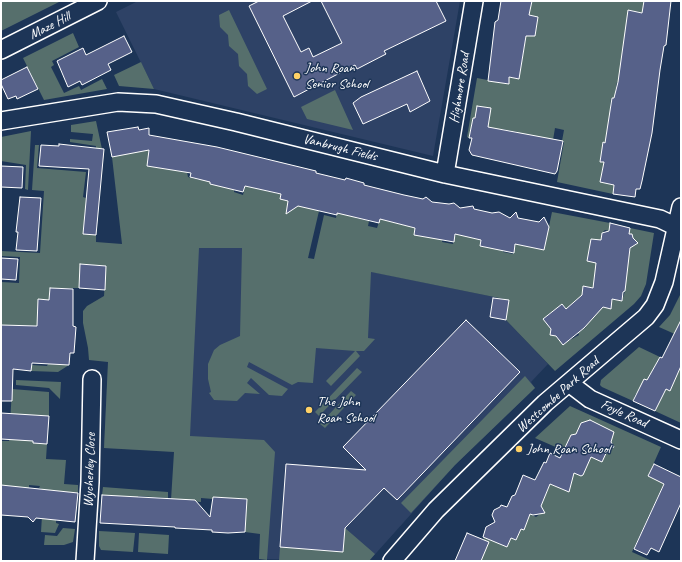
<!DOCTYPE html>
<html>
<head>
<meta charset="utf-8">
<style>
  body { margin:0 }
  #map { position:relative; width:682px; height:562px; overflow:hidden; background:#1d3557; font-family:Caveat,sans-serif }
  canvas { display:block }
  .frame { position:absolute; inset:0; border:2px solid #fff; pointer-events:none }
</style>
</head>
<body>
<div id="map">
<canvas width="682" height="562"></canvas>
<div class="frame"></div>
</div>
<script>
const ctx = document.querySelector('canvas').getContext('2d');
ctx.lineJoin = 'round';
function paint(path, color) { ctx.fillStyle = color; ctx.fill(path, 'evenodd'); }
const toPath = rows => new Path2D(rows.map(r => 'M' + r).join(''));
function strokePath(path, color, width, dash) { ctx.strokeStyle = color; ctx.lineWidth = width; ctx.lineCap = dash ? 'butt' : 'round'; ctx.setLineDash(dash || []); ctx.stroke(path); }
function label(font, color, halo, rows, align = 'center') {
  ctx.font = font + ' Caveat,sans-serif'; ctx.lineWidth = 3; ctx.setLineDash([]); ctx.textBaseline = 'middle'; ctx.strokeStyle = halo; ctx.fillStyle = color; for (const [text, x, y, turn = 0] of rows) {
    ctx.save(); ctx.translate(x, y); ctx.rotate((+turn || 0) * Math.PI / 180); ctx.textAlign = isNaN(turn) ? turn : align; if (halo) ctx.strokeText(text, 0, 0); ctx.fillText(text, 0, 0); ctx.restore();
  }
}
const built = toPath([
  [138,1,460,1,433,156,154,89,116,12],
  [114,244,199,248,242,248,358,269,509,300,506,320,548,364,531,382,535,388,455,465,369,561,259,559,264,477,204,453,104,448]
]);
const green = toPath([
  [1,1,61,1,1,31],
  [532,1,644,1,643,6,657,8,656,15,629,10,621,62,629,84,617,82,615,94,627,100,611,98,610,109,631,113,608,127,606,138,620,141,619,145,603,143,600,161,607,163,600,182,614,185,613,194,557,182,564,142,562,141,564,130,555,128,553,140,517,141,518,132,501,129,483,132,485,120,473,118,469,138,467,137,477,78,508,84,509,77,519,79,526,37,526,35,535,36,538,17,528,15],
  [229,10,267,89,257,94,248,86,247,74,239,66,238,54,229,46,228,35,220,27,219,15],
  [73,33,79,47,52,61,54,65,51,67,64,93,79,86,81,90,102,79,107,89,44,100,23,58],
  [141,62,154,89,119,86,114,75],
  [335,90,353,130,307,119,301,107],
  [96,121,102,149,102,175,94,174,96,146,70,142,70,139,92,141,93,134,71,132,71,125],
  [31,131,28,190,25,189,26,165,1,161,1,137],
  [35,145,39,145,37,168,86,172,83,197,86,198,83,234,96,235,96,242,122,244,112,157,149,149,147,166,187,172,188,177,200,180,202,173,212,175,210,184,234,188,234,192,243,195,245,186,279,194,281,194,280,199,288,201,293,209,298,206,300,198,319,211,308,258,314,259,324,215,336,218,338,208,356,218,369,221,368,226,377,228,380,219,415,228,414,235,444,233,442,242,453,244,456,233,472,236,472,238,478,239,481,238,480,246,496,249,504,242,503,252,513,254,515,244,544,250,552,212,610,223,609,231,605,230,602,233,601,238,603,241,591,239,590,249,629,255,633,236,629,234,630,228,654,233,646,284,641,296,634,304,555,371,506,320,509,300,371,272,368,338,375,339,364,351,356,351,360,356,331,386,326,381,355,351,316,348,313,383,298,382,292,385,249,362,247,367,288,389,282,396,269,395,251,378,247,383,260,394,245,393,237,401,214,400,209,393,211,392,208,379,208,364,214,350,220,345,240,336,242,248,199,248,190,436,264,440,275,452,267,560,259,559,260,534,245,532,247,499,214,497,213,499,201,498,201,502,171,500,174,452,104,448,108,362,89,360,88,348,83,323,83,311,87,306,104,296,106,266,81,264,79,288,50,288,49,300,39,300,45,326,1,325,1,282,19,283,20,257,2,256,1,251,40,253,44,191,32,190],
  [589,254,627,269,625,291,622,301,612,299,611,309,602,307,585,324,586,327,578,333,579,335,563,344,551,331,551,329,543,319,562,304,572,316,585,295,582,294,583,286,595,288,594,278,599,263,587,261],
  [681,293,681,327,677,335,659,327,670,315],
  [639,347,660,357,649,377,635,395,633,401,602,387,600,385,601,380],
  [48,364,69,365,58,372,31,371,32,365,47,366],
  [681,366,681,423,655,411,666,389,670,390],
  [357,368,362,372,319,416,315,412],
  [525,376,535,388,455,465,411,513,401,503],
  [16,380,61,382,60,399,49,388,16,385],
  [12,389,49,392,49,416,35,415,33,443,47,444,46,459,66,460,64,484,78,485,78,493,48,490,45,519,56,520,56,523,59,524,55,533,41,532,43,500,41,500,42,489,39,488,40,486,29,485,29,488,21,487,20,492,1,485,1,441,9,441],
  [351,391,356,395,325,428,320,424],
  [570,406,661,447,648,476,664,483,632,552,652,561,481,561,484,537,507,547,511,538,516,540,521,529,524,530,530,514,536,517,540,514,542,508,541,506,550,484,567,491,572,472,581,476,576,456,535,438],
  [103,487,168,492,168,498,138,496,138,499,132,497,102,495],
  [63,528,75,529,73,542,64,545,44,545,45,535,57,536],
  [345,528,375,554,369,561,279,561,280,547,343,552],
  [99,531,135,533,133,552,101,550,99,546],
  [139,533,169,535,168,554,138,552]
]);
const building = toPath([
  [259,1,312,1,283,16,301,52,309,48,313,57,342,43,321,1,436,1,446,21,384,51,386,54,357,69,355,65,294,97,249,6,259,1],
  [501,1,532,1,529,15,538,17,535,36,526,36,519,79,509,77,509,84,488,81,495,22,498,20,501,1],
  [644,1,671,1,666,45,664,46,660,70,652,133,642,181,640,189,636,189,635,197,613,194,614,185,600,182,604,162,600,162,603,142,605,143,612,98,614,98,618,82,628,10,642,13,644,1],
  [124,36,132,52,108,64,111,70,82,85,80,81,68,87,57,61,83,48,86,55,124,36],
  [27,67,38,89,17,99,16,96,8,99,1,84,1,80,27,67],
  [417,71,430,101,410,112,407,104,363,124,353,103,361,97,417,71],
  [477,106,491,108,488,127,563,141,557,171,555,174,472,155,469,150,472,138,469,138,473,118,475,118,477,106],
  [138,127,139,130,149,128,149,135,217,147,316,171,316,173,345,180,346,178,364,183,364,185,404,195,423,199,426,197,432,202,449,204,454,203,460,208,473,206,474,209,492,213,499,212,510,218,516,212,518,218,539,222,544,217,549,227,544,250,515,244,514,253,480,246,481,240,455,234,454,242,414,235,415,228,380,219,379,223,337,213,337,215,298,206,286,214,288,201,280,199,281,194,245,186,243,192,210,184,210,182,190,177,191,173,147,166,149,150,112,157,107,132,138,127],
  [59,144,104,149,96,235,83,234,89,169,39,166,41,145,59,146,59,144],
  [1,166,23,167,22,188,1,187,1,166],
  [20,197,41,198,37,251,16,250,18,232,16,232,20,197],
  [610,223,630,228,629,234,632,234,633,238,638,243,630,248,625,291,623,292,622,301,612,299,611,309,603,307,584,328,563,345,556,336,550,335,551,329,543,319,562,304,566,309,582,295,583,286,593,288,596,263,587,261,591,239,601,240,602,233,609,231,610,223],
  [1,258,18,259,16,280,1,279,1,258],
  [80,264,106,266,105,290,79,288,80,264],
  [50,288,73,289,73,326,76,327,74,353,70,353,69,365,32,363,31,371,13,369,12,401,1,401,1,325,37,326,38,299,49,300,50,288],
  [493,298,509,300,506,320,490,317,493,298],
  [466,320,520,372,397,500,384,488,345,528,343,552,280,547,286,464,366,470,343,447,466,320],
  [681,320,681,366,670,391,666,389,655,411,633,401,644,379,647,380,660,357,662,358,681,320],
  [1,413,49,416,47,444,33,443,33,441,1,439,1,413],
  [590,420,614,432,611,442,614,447,608,449,602,462,591,457,583,475,581,476,574,473,569,492,550,484,541,506,545,513,533,515,530,514,524,530,521,529,516,540,511,538,507,547,483,537,486,527,495,522,492,515,494,510,500,507,501,505,507,507,512,496,515,495,523,475,535,480,544,462,546,463,550,453,560,458,571,435,576,434,581,423,590,420],
  [654,464,681,477,681,503,659,552,651,548,647,555,634,549,664,484,648,476,654,464],
  [1,485,78,493,75,522,36,518,33,522,28,517,1,515,1,485],
  [102,495,195,500,210,517,213,497,247,499,245,532,228,533,212,532,212,530,175,528,175,527,100,523,102,495],
  [467,533,489,542,481,561,455,561,467,533]
]);
const minor = toPath([
  [1,50,98,1],
  [1,121,118,102,156,104,236,122,445,174,660,219,681,229],
  [445,174,474,1],
  [569,383,590,399,681,440],
  [85,561,90,482,92,379],
  [392,561,436,510,545,403,646,317,655,305,664,282,681,207]
]);
const markers = [
  [297,76,4,"#ffd166"],
  [309,410,4,"#ffd166"],
  [519,449,4,"#ffd166"]
];
const streetNames = [
  ["Maze Hill",50,26,-27],
  ["Highmore Road",460,88,-81],
  ["Vanbrugh Fields",340,148,14],
  ["Westcombe Park Road",558,395,-42],
  ["Foyle Road",624,414,24],
  ["Wycherley Close",90,470,-88]
];
const poiNames = [
  ["John Roan",305,68],
  ["Senior School",305,84],
  ["The John",317,402],
  ["Roan School",317,418],
  ["John Roan School",527,449]
];
paint(built, '#2e4266');
paint(green, '#566f6c');
paint(building, '#566189');
strokePath(building, '#fff', 1);
strokePath(minor, '#fff', 20);
strokePath(minor, '#1d3557', 17);
for (const [x, y, r, color] of markers) { const dot = new Path2D(); dot.arc(x, y, r, 0, 2 * Math.PI); ctx.fillStyle = color; ctx.fill(dot); strokePath(dot, '#1d3557', 1.5); }
label('14px', '#fff', '#1d3557', streetNames);
label('14px', '#fff', '#1d3557', poiNames, 'left');
</script>
</body>
</html>
